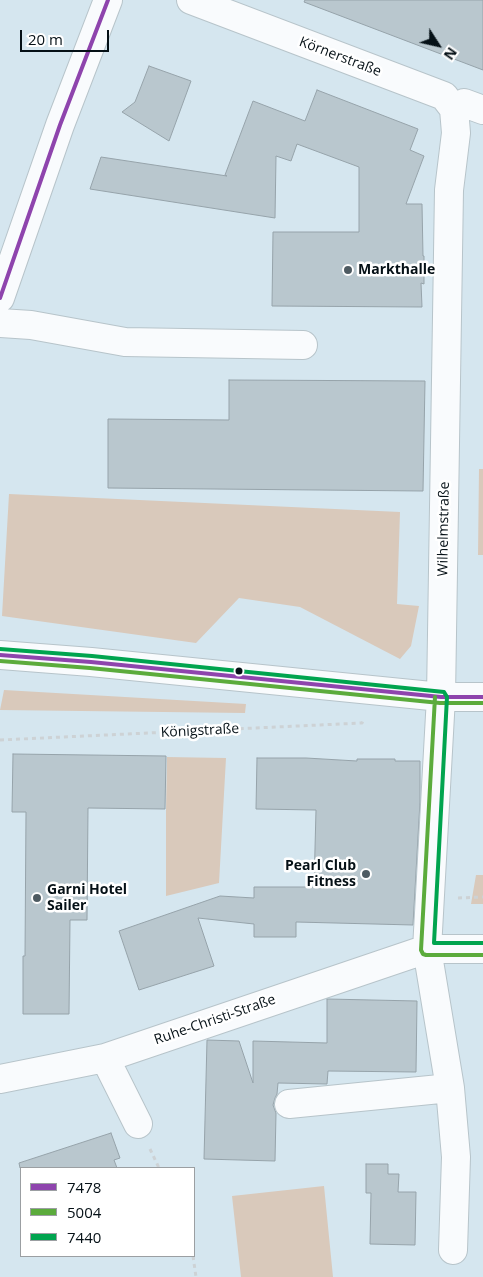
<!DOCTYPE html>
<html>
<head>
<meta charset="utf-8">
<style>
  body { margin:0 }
  #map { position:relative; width:483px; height:1277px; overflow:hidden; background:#d5e6ef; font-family:"Open Sans",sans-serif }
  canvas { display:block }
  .legend { position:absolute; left:20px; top:1167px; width:175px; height:90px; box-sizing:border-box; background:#fff; border:1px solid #9b9fa2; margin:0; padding:6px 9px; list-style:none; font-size:15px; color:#051016 }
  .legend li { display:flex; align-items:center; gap:10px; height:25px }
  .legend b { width:25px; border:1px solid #9b9fa2 }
  .north { position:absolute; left:413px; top:20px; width:50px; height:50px; -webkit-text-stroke:4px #fff; paint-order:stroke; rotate:125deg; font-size:14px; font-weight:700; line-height:20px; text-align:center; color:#051016 }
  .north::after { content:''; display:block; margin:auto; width:18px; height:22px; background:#051016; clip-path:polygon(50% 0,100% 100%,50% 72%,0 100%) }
  .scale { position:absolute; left:20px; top:30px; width:89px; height:22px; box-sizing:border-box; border:2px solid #051016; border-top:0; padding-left:6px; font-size:15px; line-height:18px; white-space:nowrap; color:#051016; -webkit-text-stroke:4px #fff; paint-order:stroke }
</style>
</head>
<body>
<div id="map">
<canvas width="483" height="1277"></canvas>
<ul class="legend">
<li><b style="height:6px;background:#8e44ad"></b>7478</li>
<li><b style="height:6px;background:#5bab3c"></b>5004</li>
<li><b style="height:6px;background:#00a44f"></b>7440</li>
</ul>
<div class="north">N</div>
<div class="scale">20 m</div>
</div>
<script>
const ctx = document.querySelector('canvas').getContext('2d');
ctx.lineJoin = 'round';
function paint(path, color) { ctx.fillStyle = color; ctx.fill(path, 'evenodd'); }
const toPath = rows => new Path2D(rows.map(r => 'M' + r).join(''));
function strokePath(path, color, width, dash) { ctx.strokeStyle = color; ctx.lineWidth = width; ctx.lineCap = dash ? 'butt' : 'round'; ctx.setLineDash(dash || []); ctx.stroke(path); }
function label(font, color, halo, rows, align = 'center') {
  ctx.font = font + ' "Open Sans",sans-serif'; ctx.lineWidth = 5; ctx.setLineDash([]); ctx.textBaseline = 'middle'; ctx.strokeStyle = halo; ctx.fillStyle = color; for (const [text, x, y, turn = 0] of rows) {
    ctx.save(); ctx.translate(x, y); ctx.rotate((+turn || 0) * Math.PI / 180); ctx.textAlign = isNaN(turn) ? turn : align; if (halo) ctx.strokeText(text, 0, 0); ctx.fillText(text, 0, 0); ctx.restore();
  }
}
const green = toPath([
  [479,469,483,469,483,555,478,555],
  [9,494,400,512,397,604,419,606,411,646,400,659,300,607,239,598,196,643,2,616],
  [4,690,246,704,245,713,0,710],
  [167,757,226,758,219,883,166,896,166,811],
  [476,875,483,875,483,904,471,904],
  [324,1186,333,1277,241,1277,232,1196]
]);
const building = toPath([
  [305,0,483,0,483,70,304,2,305,0],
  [149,66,191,81,169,141,122,112,135,102,149,66],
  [317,90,418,129,410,150,424,156,406,204,422,204,423,256,424,256,424,284,421,283,422,307,272,306,273,232,359,232,359,167,297,144,291,161,276,156,275,218,90,189,101,157,227,176,225,175,253,101,305,121,317,90],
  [229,380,425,381,423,491,108,488,108,419,229,420,229,380],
  [13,754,166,756,165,809,88,808,87,920,70,920,69,1014,23,1014,23,956,25,956,26,812,12,812,13,754],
  [257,758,306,758,357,761,357,759,395,759,395,761,420,761,420,802,413,925,296,922,296,937,254,937,254,924,198,918,214,966,139,990,119,931,220,896,254,898,254,887,314,887,316,810,256,809,257,758],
  [327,999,417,1001,416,1072,328,1071,327,1084,278,1083,277,1094,275,1098,273,1105,276,1113,275,1161,204,1159,207,1040,239,1041,253,1083,253,1041,327,1043,327,999],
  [111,1133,120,1158,114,1160,117,1168,20,1168,19,1163,111,1133],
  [366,1164,388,1164,388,1174,399,1174,398,1192,416,1192,415,1245,370,1244,371,1193,366,1193,366,1164]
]);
const path = toPath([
  [0,740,362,723,364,719],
  [458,898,483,897],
  [150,1149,159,1168],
  [193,1256,196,1277]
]);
const minor = toPath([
  [191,0,444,96,454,109],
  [454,109,464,103,483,110],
  [0,298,60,125,108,0],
  [0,323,31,325,125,342,303,345],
  [0,655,91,662,441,697,483,697],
  [105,1058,138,1124],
  [0,1079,105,1058,427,949,483,949],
  [289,1104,450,1088],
  [453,1250,456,1157,450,1088,427,949,441,697,449,190,456,133,454,109]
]);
const bus1 = toPath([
  [0,298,60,125,108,0],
  [0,655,91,662,441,697,483,697]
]);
const bus2 = toPath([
  [0,661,90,668,440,703,483,703],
  [435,697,421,950,423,954,426,955,483,955]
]);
const bus3 = toPath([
  [0,649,92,656,444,692,447,697,434,943,483,943]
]);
const markers = [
  [348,270,5,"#4e5b62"],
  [239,671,4.5,"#051016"],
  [366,874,5,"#4e5b62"],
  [37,898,5,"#4e5b62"]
];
const streetNames = [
  ["Körnerstraße",340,57,21],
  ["Wilhelmstraße",444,529,-89],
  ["Königstraße",200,731,-3],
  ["Ruhe-Christi-Straße",215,1020,-19]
];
const poiNames = [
  ["Markthalle",358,270],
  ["Pearl Club",356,866,"right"],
  ["Fitness",356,882,"right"],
  ["Garni Hotel",47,890],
  ["Sailer",47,906]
];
paint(green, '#d9c9bb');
paint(building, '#b9c7ce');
strokePath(building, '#96a3aa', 1);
strokePath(minor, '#b7c4ca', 30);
strokePath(path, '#cdd2d5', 3, [4, 4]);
strokePath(minor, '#f9fbfd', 28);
strokePath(bus1, '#8e44ad', 4);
strokePath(bus2, '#5bab3c', 4);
strokePath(bus3, '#00a44f', 4);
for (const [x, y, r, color] of markers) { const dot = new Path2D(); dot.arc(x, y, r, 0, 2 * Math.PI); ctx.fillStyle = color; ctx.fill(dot); strokePath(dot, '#fff', 2); }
label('14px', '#051016', '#fff', streetNames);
label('bold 14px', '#051016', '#fff', poiNames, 'left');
</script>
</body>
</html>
